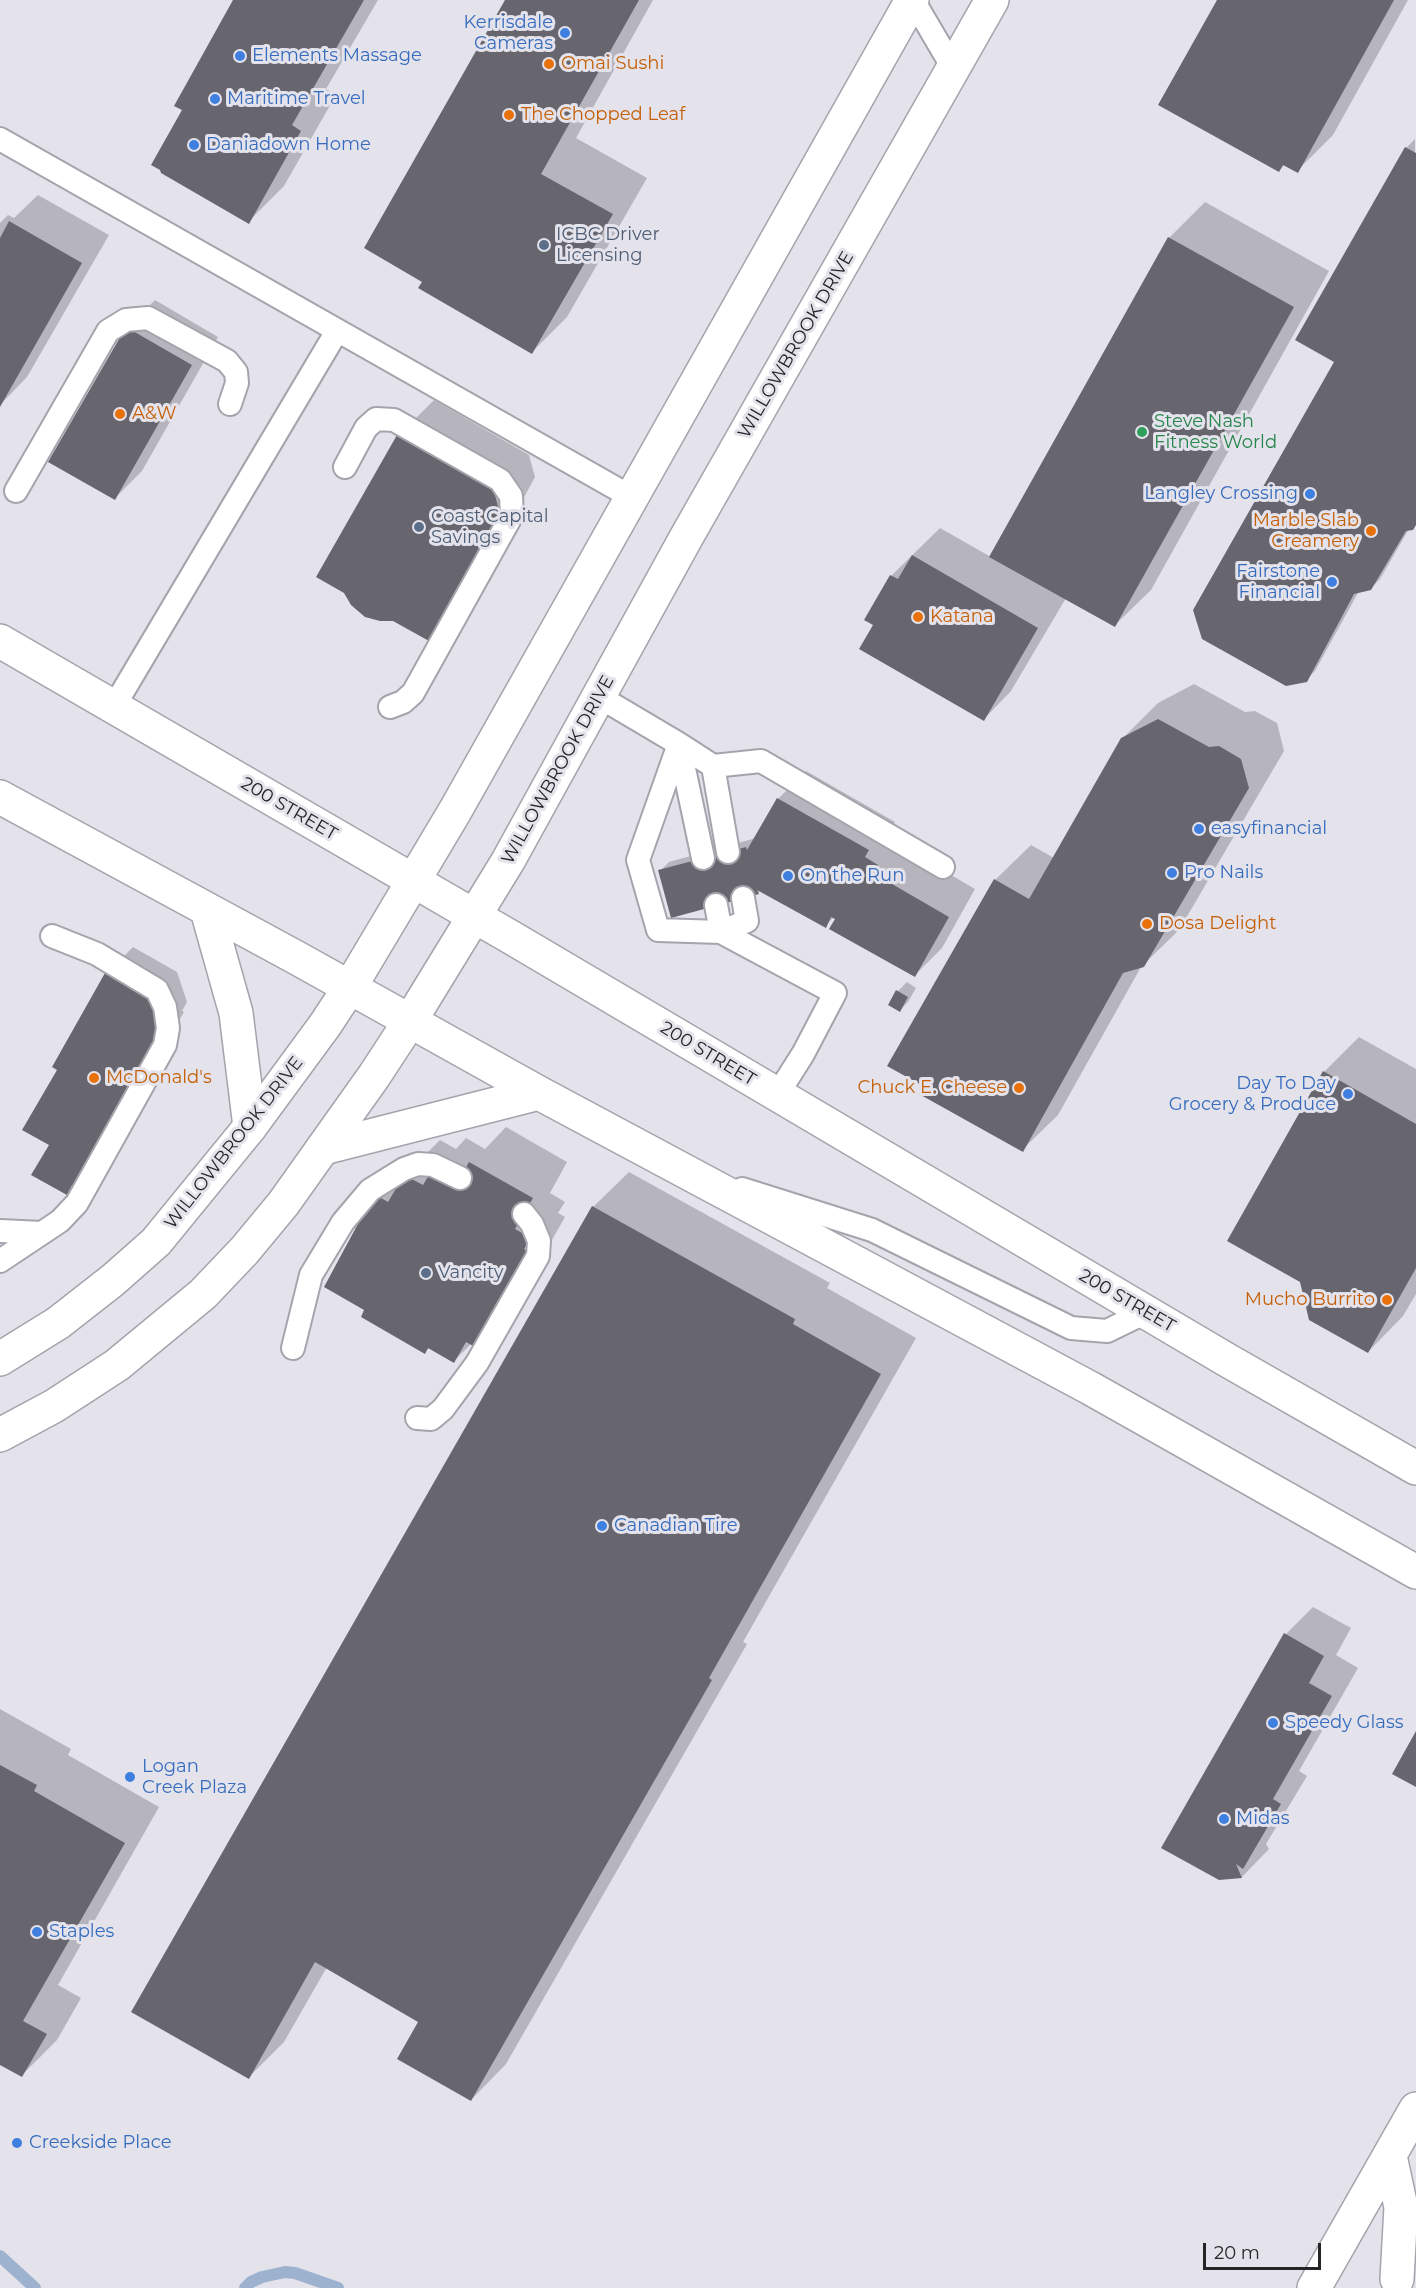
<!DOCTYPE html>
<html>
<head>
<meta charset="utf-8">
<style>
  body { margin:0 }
  #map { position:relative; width:1416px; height:2288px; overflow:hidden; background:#e4e2eb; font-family:Montserrat,sans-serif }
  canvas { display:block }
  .scale { position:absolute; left:1203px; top:2243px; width:118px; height:27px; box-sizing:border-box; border:3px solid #252427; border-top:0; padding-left:8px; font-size:18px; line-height:21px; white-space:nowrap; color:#252427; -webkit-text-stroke:4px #e4e2eb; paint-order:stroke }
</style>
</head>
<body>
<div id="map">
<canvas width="1416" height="2288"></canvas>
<div class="scale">20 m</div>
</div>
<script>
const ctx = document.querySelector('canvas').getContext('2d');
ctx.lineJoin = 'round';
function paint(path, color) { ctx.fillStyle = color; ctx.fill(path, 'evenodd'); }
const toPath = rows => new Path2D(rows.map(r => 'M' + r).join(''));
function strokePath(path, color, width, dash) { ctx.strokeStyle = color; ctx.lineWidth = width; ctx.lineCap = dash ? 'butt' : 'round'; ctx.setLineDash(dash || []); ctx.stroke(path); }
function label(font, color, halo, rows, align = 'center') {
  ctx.font = font + ' Montserrat,sans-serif'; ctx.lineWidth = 6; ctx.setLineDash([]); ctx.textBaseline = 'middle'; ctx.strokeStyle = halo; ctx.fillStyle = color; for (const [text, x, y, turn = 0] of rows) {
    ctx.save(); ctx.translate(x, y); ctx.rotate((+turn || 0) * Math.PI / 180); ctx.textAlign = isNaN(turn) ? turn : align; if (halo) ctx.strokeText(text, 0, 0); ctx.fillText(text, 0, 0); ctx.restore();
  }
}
const shadow = toPath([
  [235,0,378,0,326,89,336,95,284,186,248,222,184,110],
  [507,0,653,0,576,138,647,178,567,317,532,352],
  [1218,0,1408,0,1333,135,1297,171,1285,164,1279,171],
  [1415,139,1416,525,1409,529,1380,579,1370,589,1359,591,1315,671,1306,680,1336,362,1297,339,1406,148],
  [38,195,109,235,27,377,0,405,0,223,8,215,14,218],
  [1205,202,1329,271,1151,590,1115,625,1066,598,1011,691,984,719,875,625,866,620,891,576,940,528,991,557,1169,238],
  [155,300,218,337,142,471,115,498,127,328],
  [434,400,529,455,535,477,521,503,527,507,520,521,464,603,429,639,398,436],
  [1194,684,1245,712,1255,711,1277,723,1284,751,1179,930,1141,967,1058,1115,1022,1150,995,880,1031,845,1054,858,1122,739,1158,703],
  [806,771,895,822,891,829,900,845,975,889,942,948,915,975,834,917,825,926,761,890,758,893,660,871,669,862,756,838,778,799],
  [133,947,177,972,187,1002,182,1011,184,1012,94,1166,66,1193,51,1145,59,1069,106,974],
  [907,982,916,988,908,1002,899,1011,890,1005,898,991],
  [1359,1037,1416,1069,1416,1294,1403,1316,1368,1352,1324,1072],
  [506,1127,567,1162,550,1193,565,1202,558,1213,565,1217,512,1310,472,1343,454,1361,430,1347,425,1352,366,1310,375,1195,417,1163,440,1140,456,1149,466,1138,485,1149],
  [629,1172,830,1283,827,1288,916,1338,743,1642,747,1644,506,2064,471,2100,420,2021,327,1967,284,2042,249,2077,593,1207],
  [1313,1607,1351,1628,1336,1655,1358,1668,1299,1771,1307,1776,1266,1844,1269,1849,1242,1877,1219,1879,1286,1634],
  [0,1709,71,1749,68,1755,159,1807,58,1985,81,1998,57,2040,22,2075,0,2063]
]);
const stream = toPath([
  [0,2256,35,2288],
  [245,2288,251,2282,262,2277,285,2272,295,2273,338,2288]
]);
const building = toPath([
  [233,0,364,0,292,125,301,131,249,224,161,173,160,170,151,165,182,110,174,106],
  [505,0,639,0,541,174,613,214,532,354,418,288,422,282,364,248],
  [1217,0,1394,0,1298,173,1283,165,1279,172,1158,105],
  [1405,147,1416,153,1416,525,1413,530,1406,531,1371,590,1354,594,1307,682,1286,686,1202,639,1193,610,1334,362,1295,340],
  [9,221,82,263,0,407,0,238],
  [1168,237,1294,307,1115,627,989,557],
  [126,327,192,365,115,500,48,462],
  [397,435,494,491,500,514,484,558,477,554,429,641,393,621,380,621,365,617,351,605,344,593,316,577],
  [912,555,1038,628,984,721,859,649,873,625,864,620,890,575,898,579],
  [1158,719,1209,747,1219,746,1241,759,1249,788,1144,967,1123,973,1023,1152,919,1094,923,1086,887,1066,994,879,1029,899,1121,738],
  [777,798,869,850,865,857,878,865,873,873,949,917,915,977,829,929,835,919,831,917,826,928,757,890,759,894,671,918,658,870,746,847,747,850],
  [105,973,150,1000,160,1031,123,1100,74,1186,72,1185,67,1195,31,1175,49,1145,22,1130,57,1070,52,1067],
  [896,990,908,997,900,1012,888,1005],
  [1323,1071,1416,1124,1416,1268,1368,1353,1309,1320,1300,1282,1227,1241],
  [469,1162,533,1198,515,1229,531,1238,524,1249,531,1253,477,1348,466,1342,454,1363,428,1348,425,1354,361,1317,364,1310,324,1287,374,1194,388,1202,404,1175,423,1185,430,1173,455,1187],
  [592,1206,795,1319,793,1324,881,1374,709,1678,712,1680,471,2101,397,2059,418,2022,315,1962,249,2079,131,2012],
  [1284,1633,1324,1656,1309,1683,1332,1696,1273,1799,1281,1804,1243,1869,1236,1864,1242,1878,1219,1880,1161,1848],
  [1416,1731,1416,1787,1392,1774],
  [0,1765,37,1785,34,1791,125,1843,23,2021,47,2034,22,2077,0,2065]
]);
const service = toPath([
  [913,0,953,68],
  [0,139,633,498],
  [345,467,366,428,376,419,394,420,500,480,511,496,512,515,413,693,403,702,390,707],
  [16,491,108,331,126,320,148,318,227,361,236,372,237,383,230,404],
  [598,696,679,744,638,860,658,930,721,932,835,993,803,1054,777,1095],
  [113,708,337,331],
  [679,744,713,766,728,852],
  [679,745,703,858],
  [713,766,761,761,943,867],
  [716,905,721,932,747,921,743,898],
  [742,1189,872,1230,1071,1328,1107,1331,1146,1312],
  [0,1231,42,1233],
  [0,1261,60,1221,77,1203,165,1045,168,1028,165,1007,157,990,97,954,52,936],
  [293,1348,311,1275,343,1222,370,1190,404,1169,418,1164,433,1165,460,1178],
  [417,1418,431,1419,443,1409,477,1363,538,1256,539,1241,532,1224,524,1214]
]);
const tertiary = toPath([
  [0,1359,58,1323,113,1280,156,1242,250,1127,325,1025,350,987],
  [0,1435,54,1406,117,1365,203,1294,244,1251,283,1204,374,1076,410,1021]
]);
const secondary = toPath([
  [350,987,455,811,912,0],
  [410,1021,508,861,687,536,992,0],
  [1390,2156,1401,2207,1397,2279],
  [1314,2288,1416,2109]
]);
const primary = toPath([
  [0,641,514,939,1227,1360,1416,1468],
  [0,797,297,958,539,1093,1090,1388,1416,1572],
  [207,910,236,1013,250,1127],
  [323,1148,539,1093]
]);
const markers = [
  [565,33,6,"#3f7fe0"],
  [240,56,6,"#3f7fe0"],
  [549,64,6,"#e8710a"],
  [215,99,6,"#3f7fe0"],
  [509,115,6,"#e8710a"],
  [194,145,6,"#3f7fe0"],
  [544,245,6,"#5c6f8a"],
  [120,414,6,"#e8710a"],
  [1142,432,6,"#2e9e5b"],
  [1310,494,6,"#3f7fe0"],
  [419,527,6,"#5c6f8a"],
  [1371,531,6,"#e8710a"],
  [1332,582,6,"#3f7fe0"],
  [918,617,6,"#e8710a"],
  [1199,829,6,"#3f7fe0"],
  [1172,873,6,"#3f7fe0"],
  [788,876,6,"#3f7fe0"],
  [1147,924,6,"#e8710a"],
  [94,1078,6,"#e8710a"],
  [1019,1088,6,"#e8710a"],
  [1348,1094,6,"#3f7fe0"],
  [426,1273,6,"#5c6f8a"],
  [1387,1300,6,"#e8710a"],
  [602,1526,6,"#3f7fe0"],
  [1273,1723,6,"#3f7fe0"],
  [130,1777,6,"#3f7fe0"],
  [1224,1819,6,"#3f7fe0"],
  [37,1932,6,"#3f7fe0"],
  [17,2143,6,"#3f7fe0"]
];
const shopNames = [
  ["Kerrisdale",553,23,"right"],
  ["Cameras",553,44,"right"],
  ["Elements Massage",252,56],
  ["Maritime Travel",227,99],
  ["Daniadown Home",206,145],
  ["Langley Crossing",1298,494,"right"],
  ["Fairstone",1320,572,"right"],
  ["Financial",1320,593,"right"],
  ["easyfinancial",1211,829],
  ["Pro Nails",1184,873],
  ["On the Run",800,876],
  ["Day To Day",1336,1084,"right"],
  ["Grocery & Produce",1336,1105,"right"],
  ["Canadian Tire",614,1526],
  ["Speedy Glass",1285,1723],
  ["Logan",142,1767],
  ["Creek Plaza",142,1788],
  ["Midas",1236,1819],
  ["Staples",49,1932],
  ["Creekside Place",29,2143]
];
const foodNames = [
  ["Omai Sushi",561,64],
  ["The Chopped Leaf",521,115],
  ["A&W",132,414],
  ["Marble Slab",1359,521,"right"],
  ["Creamery",1359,542,"right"],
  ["Katana",930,617],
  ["Dosa Delight",1159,924],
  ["McDonald's",106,1078],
  ["Chuck E. Cheese",1007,1088,"right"],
  ["Mucho Burrito",1375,1300,"right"]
];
const serviceNames = [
  ["ICBC Driver",556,235],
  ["Licensing",556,256],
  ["Coast Capital",431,517],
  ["Savings",431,538],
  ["Vancity",438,1273]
];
const streetNames = [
  ["WILLOWBROOK DRIVE",796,345,-60],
  ["WILLOWBROOK DRIVE",558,770,-61],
  ["200 STREET",289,809,30],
  ["200 STREET",708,1054,31],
  ["WILLOWBROOK DRIVE",234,1143,-52],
  ["200 STREET",1127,1301,30]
];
const leisureNames = [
  ["Steve Nash",1154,422],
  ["Fitness World",1154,443]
];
paint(shadow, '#0003');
strokePath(stream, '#9db2ce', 12);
paint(building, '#67656d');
strokePath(service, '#a5a3ac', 26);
strokePath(tertiary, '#a5a3ac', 36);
strokePath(secondary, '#a5a3ac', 36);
strokePath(primary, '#a5a3ac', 36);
strokePath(service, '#fff', 22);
strokePath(tertiary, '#fff', 33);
strokePath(secondary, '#fff', 33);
strokePath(primary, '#fff', 33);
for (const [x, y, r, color] of markers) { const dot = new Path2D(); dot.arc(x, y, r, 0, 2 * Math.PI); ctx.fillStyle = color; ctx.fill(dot); strokePath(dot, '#e4e2eb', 2); }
label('18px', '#366cbe', '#e4e2eb', shopNames, 'left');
label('18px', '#c56008', '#e4e2eb', foodNames, 'left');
label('18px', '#4e5e75', '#e4e2eb', serviceNames, 'left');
label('18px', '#252427', '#e4e2eb', streetNames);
label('18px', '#27864d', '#e4e2eb', leisureNames, 'left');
</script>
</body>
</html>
